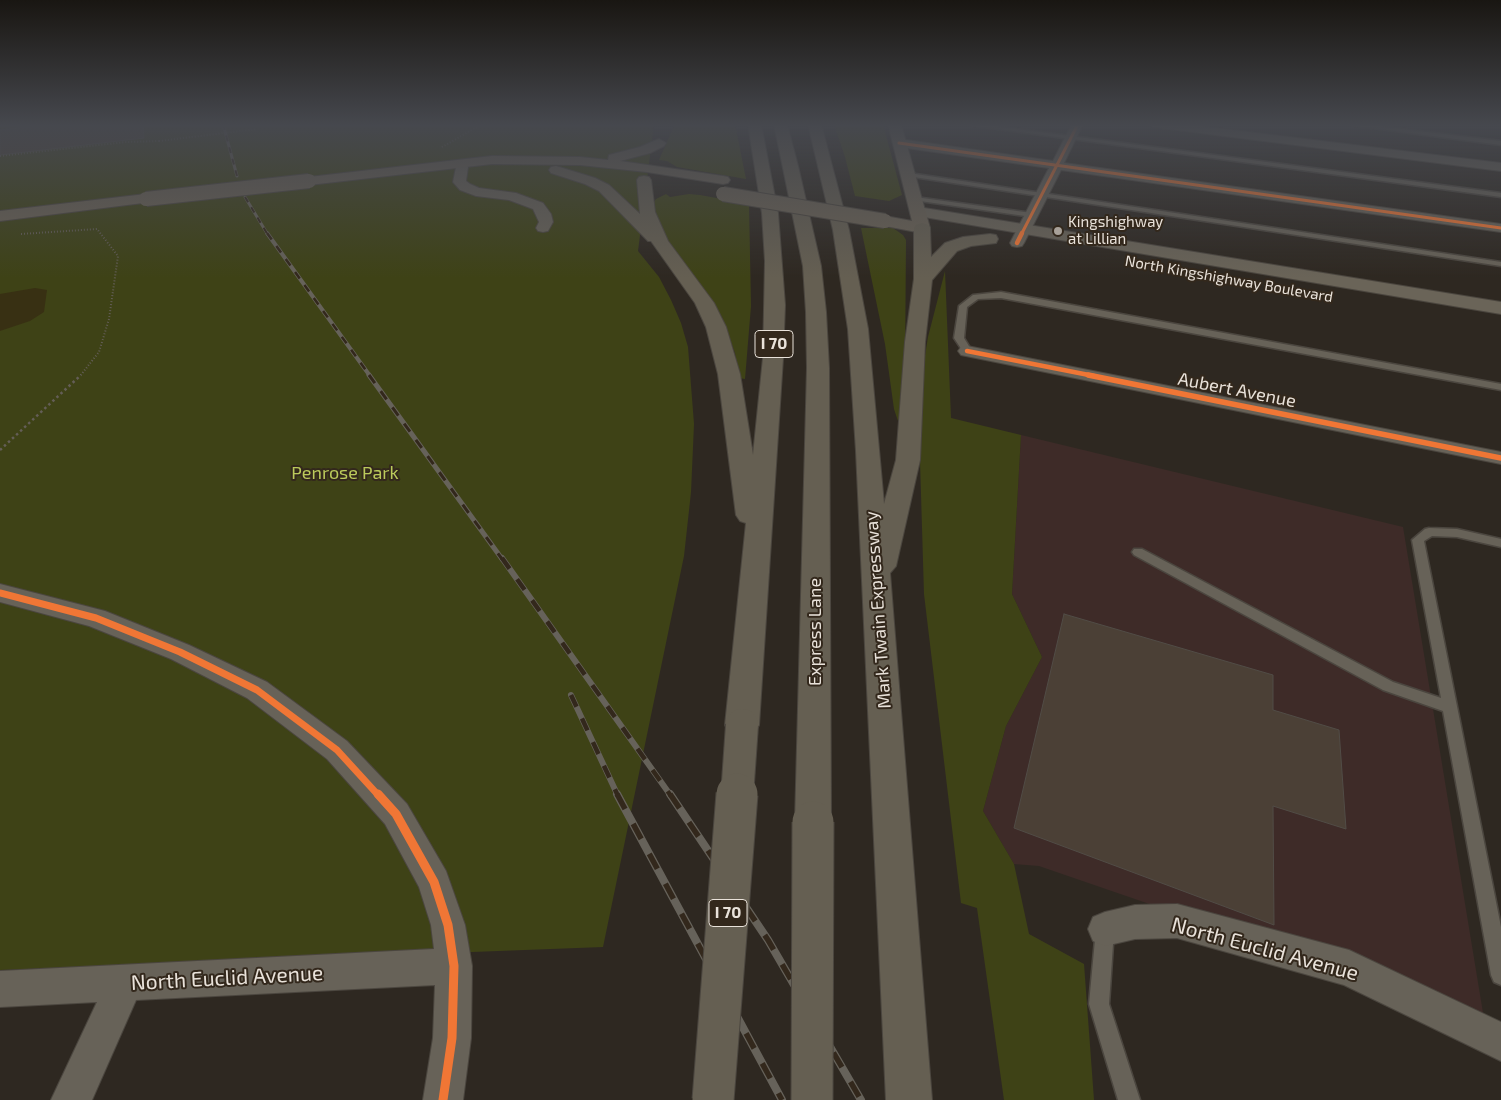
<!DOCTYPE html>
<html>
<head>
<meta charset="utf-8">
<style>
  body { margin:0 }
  canvas { display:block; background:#2e2821 }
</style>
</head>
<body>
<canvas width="1501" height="1100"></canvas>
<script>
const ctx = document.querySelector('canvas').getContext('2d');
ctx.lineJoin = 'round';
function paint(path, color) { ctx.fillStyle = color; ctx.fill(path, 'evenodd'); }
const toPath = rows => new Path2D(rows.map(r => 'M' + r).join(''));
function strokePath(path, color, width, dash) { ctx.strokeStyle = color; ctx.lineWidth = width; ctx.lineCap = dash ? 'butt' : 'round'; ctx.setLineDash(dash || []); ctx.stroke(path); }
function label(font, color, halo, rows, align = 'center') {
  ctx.font = font + ' "Exo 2",sans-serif'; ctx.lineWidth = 4; ctx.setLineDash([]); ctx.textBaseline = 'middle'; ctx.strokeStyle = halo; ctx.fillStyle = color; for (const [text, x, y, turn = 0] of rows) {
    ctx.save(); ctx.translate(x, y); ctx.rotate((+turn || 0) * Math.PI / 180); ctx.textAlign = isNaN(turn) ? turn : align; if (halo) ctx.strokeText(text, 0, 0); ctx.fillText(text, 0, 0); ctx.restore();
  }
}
const industrial = toPath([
  [1021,435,1403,527,1484,1019,1039,866,1014,864,983,811,1006,726,1042,657,1012,594]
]);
const green = toPath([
  [0,124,654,124,638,251,659,277,671,300,681,323,688,347,694,424,691,492,684,556,603,947,0,970],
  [675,124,735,124,746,179,677,167,667,161,659,160],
  [834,124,883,124,902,195,889,201,855,196,845,157],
  [666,194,670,197,689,194,700,195,749,204,751,306,745,379,739,378,735,353,722,317,668,241,654,211,653,203,656,199],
  [861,228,893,228,903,235,906,240,905,366,900,427,894,409,885,344],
  [945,271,951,418,1021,435,1012,594,1042,657,1006,726,983,811,1014,864,1029,934,1084,964,1094,1100,1004,1100,977,908,961,903,924,594,919,427,924,362,928,337]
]);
const sand = toPath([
  [35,288,47,290,44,312,30,321,0,331,0,294]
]);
const building = toPath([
  [55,124,143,124,144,138,0,155,0,130,55,124],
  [1064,614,1273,675,1273,710,1339,730,1346,829,1273,806,1274,925,1014,828,1064,614]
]);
const pathFar1 = toPath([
  [442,147,482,124],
  [0,156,126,142,159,141],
  [21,234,97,229,118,256,109,319,99,352,80,376]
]);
const path = toPath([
  [0,450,81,375]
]);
const service = toPath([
  [961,124,980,124,1501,193,1501,197,961,124],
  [1342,124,1362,124,1501,141,1501,145,1342,124],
  [909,173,1501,262,1501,266,907,176,907,174,909,173],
  [915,197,1032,213,1036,215,1032,217,913,200,913,198,915,197],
  [1001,292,1501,384,1501,390,1001,298,978,299,967,307,964,338,972,351,970,353,964,353,954,338,959,306,973,295,1001,292],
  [1429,528,1457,529,1501,539,1501,547,1457,537,1432,536,1424,541,1501,927,1501,985,1494,982,1491,975,1443,711,1383,690,1134,555,1132,552,1134,549,1142,549,1393,682,1441,698,1412,540,1425,529,1429,528],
  [1105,920,1112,922,1114,929,1109,1004,1140,1100,1118,1100,1089,1004,1096,929,1098,922,1105,920]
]);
const minor = toPath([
  [1072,124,1083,124,1064,163,1501,224,1501,232,1061,170,1024,243,1022,246,1017,247,1012,246,1010,243,1049,168,899,147,893,143,899,139,1053,161,1072,124],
  [1148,124,1183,124,1501,163,1501,171,1153,127,1148,124],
  [462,163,468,167,466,181,470,184,479,188,516,193,543,203,551,214,553,222,548,231,543,232,538,231,536,228,539,222,533,209,509,200,476,196,460,190,453,182,456,167,462,163],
  [967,346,1501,452,1501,464,961,355,958,351,961,347,967,346],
  [0,584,105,611,189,645,267,682,347,741,407,804,446,871,465,925,472,966,471,1038,463,1100,423,1100,433,1038,435,985,136,1000,92,1100,51,1100,97,1002,0,1007,0,971,434,949,431,925,419,887,385,824,327,759,247,698,171,659,89,626,0,602,0,584],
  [1177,904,1349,950,1501,1022,1501,1061,1344,985,1177,938,1135,939,1105,946,1093,941,1088,929,1093,917,1105,912,1135,905,1177,904]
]);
const secondary = toPath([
  [918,207,1501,302,1501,314,912,215,910,212,912,209,918,207]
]);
const primary = toPath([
  [888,124,901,124,930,228,928,231,922,233,885,226,879,224,877,221,879,218,885,216,912,221,888,124],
  [659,139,666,143,664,146,650,153,620,161,723,176,728,177,730,180,728,183,723,184,647,172,580,165,492,164,309,185,304,184,302,181,304,178,309,177,492,156,580,157,608,160,609,155,640,147,659,139],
  [146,194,151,196,154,199,151,202,0,221,0,211,146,194]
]);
const motorway = toPath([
  [748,124,761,124,778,213,785,305,783,358,759,725,754,735,742,739,730,735,725,725,746,523,740,521,736,515,718,374,706,327,695,303,651,241,648,241,599,191,585,184,551,173,549,170,551,167,556,166,595,178,609,185,640,214,637,180,639,177,644,176,649,177,651,180,655,212,668,241,714,303,726,327,740,374,753,455,763,358,765,261,762,213,748,124],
  [774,124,787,124,798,166,821,266,826,312,829,368,831,822,826,834,813,839,800,834,795,822,807,368,806,312,803,266,774,124],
  [808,124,821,124,849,230,868,329,884,504,896,460,905,342,914,279,914,228,916,225,922,223,928,225,930,228,931,257,945,243,963,237,990,234,996,235,998,239,996,243,971,246,957,251,932,280,925,342,920,460,896,566,890,573,932,1100,886,1100,856,451,848,329,833,230,808,124]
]);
const railFar4 = toPath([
  [223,124,237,176],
  [245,197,268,235]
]);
const railFar3 = toPath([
  [267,233,370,376]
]);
const railFar2 = toPath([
  [369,375,502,559]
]);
const railFar1 = toPath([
  [502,558,671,796],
  [571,695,618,796]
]);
const rail = toPath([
  [617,794,782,1100],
  [670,794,768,940,861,1100]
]);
const pathBridge = toPath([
  [159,141,257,129]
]);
const primaryBridge = toPath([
  [723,194,885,221],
  [146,199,309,181]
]);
const motorwayBridgeFar1 = toPath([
  [737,796,742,725]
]);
const motorwayBridge = toPath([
  [713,1100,737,794],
  [812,1100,813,822]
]);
const cyclewayFar4 = toPath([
  [899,143,1501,228],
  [1021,235,1078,124]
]);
const cyclewayFar3 = toPath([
  [1017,243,1022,233],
  [967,351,1094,376]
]);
const cyclewayFar2 = toPath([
  [1088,375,1501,458]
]);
const cyclewayFar1 = toPath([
  [0,593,96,618,180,652,257,690,337,750,379,796]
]);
const cycleway = toPath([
  [378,794,396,814,434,882,448,925,454,966,452,1038,443,1100]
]);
const markers = [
  [1058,231,5,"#a8a199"]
];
const farPoinames = [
  ["Kingshighway",1068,222],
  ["at Lillian",1068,239]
];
const farStreetnames = [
  ["North Kingshighway Boulevard",1229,279,10]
];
const shields = [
  [774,344,38],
  [728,913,38]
];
const shieldNames = [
  ["I 70",774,344],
  ["I 70",728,913]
];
const streetNames = [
  ["Aubert Avenue",1237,390,11],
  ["Mark Twain Expressway",878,610,-94],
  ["Express Lane",815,632,-90]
];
const parkNames = [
  ["Penrose Park",345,473]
];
const nearStreetnames = [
  ["North Euclid Avenue",1265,949,15],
  ["North Euclid Avenue",227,978,-3]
];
paint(industrial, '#3e2b28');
paint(green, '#3e4216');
paint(sand, '#383013');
paint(building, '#4b4036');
strokePath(building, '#514c46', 1);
strokePath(service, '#4b463f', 3);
strokePath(minor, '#4b463f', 2);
strokePath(secondary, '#4b463f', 2);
strokePath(primary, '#4b463f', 2);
strokePath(motorway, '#4b463f', 2);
strokePath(pathFar1, '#645e57', 2, [1, 2]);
strokePath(path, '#645e57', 2.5, [2.5, 3]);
paint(service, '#676258');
paint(minor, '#676258');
paint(secondary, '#6a6458');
paint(primary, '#6a6255');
paint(motorway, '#655f52');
strokePath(railFar4, '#66625a', 3);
strokePath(railFar3, '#66625a', 4);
strokePath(railFar2, '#66625a', 5);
strokePath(railFar1, '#66625a', 6);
strokePath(rail, '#66625a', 8);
strokePath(railFar4, '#33281c', 2, [6]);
strokePath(railFar3, '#33281c', 2.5, [8]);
strokePath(railFar2, '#33281c', 3, [10]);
strokePath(railFar1, '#33281c', 4.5, [13]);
strokePath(rail, '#33281c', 5.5, [17]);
strokePath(primaryBridge, '#4b463f', 16, []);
strokePath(motorwayBridgeFar1, '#4b463f', 34, []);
strokePath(motorwayBridge, '#4b463f', 43, []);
strokePath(pathBridge, '#645e57', 2, [1, 2]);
strokePath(primaryBridge, '#6a6255', 14);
strokePath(motorwayBridgeFar1, '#655f52', 32);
strokePath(motorwayBridge, '#655f52', 41);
strokePath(cyclewayFar4, '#f07635', 3);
strokePath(cyclewayFar3, '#f07635', 4.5);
strokePath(cyclewayFar2, '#f07635', 5.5);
strokePath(cyclewayFar1, '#f07635', 7);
strokePath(cycleway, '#f07635', 9);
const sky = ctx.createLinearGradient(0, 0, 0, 278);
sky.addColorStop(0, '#191612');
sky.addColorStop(0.45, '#46484e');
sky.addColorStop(1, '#46484e00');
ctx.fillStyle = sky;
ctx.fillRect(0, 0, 1501, 278);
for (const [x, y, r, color] of markers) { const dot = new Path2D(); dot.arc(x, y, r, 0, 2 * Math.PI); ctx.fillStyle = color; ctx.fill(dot); strokePath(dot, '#33281c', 2); }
label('15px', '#e9e2da', '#33281c', farPoinames, 'left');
label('15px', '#e9e2da', '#33281c', farStreetnames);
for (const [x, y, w] of shields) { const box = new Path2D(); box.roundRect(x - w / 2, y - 13.5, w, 27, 4); ctx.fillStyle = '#33281c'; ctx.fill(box); strokePath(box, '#e9e2da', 1); }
label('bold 16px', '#e9e2da', null, shieldNames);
label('18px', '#e9e2da', '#33281c', streetNames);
label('18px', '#bbca5b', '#33281c', parkNames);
label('21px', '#e9e2da', '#33281c', nearStreetnames);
</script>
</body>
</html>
